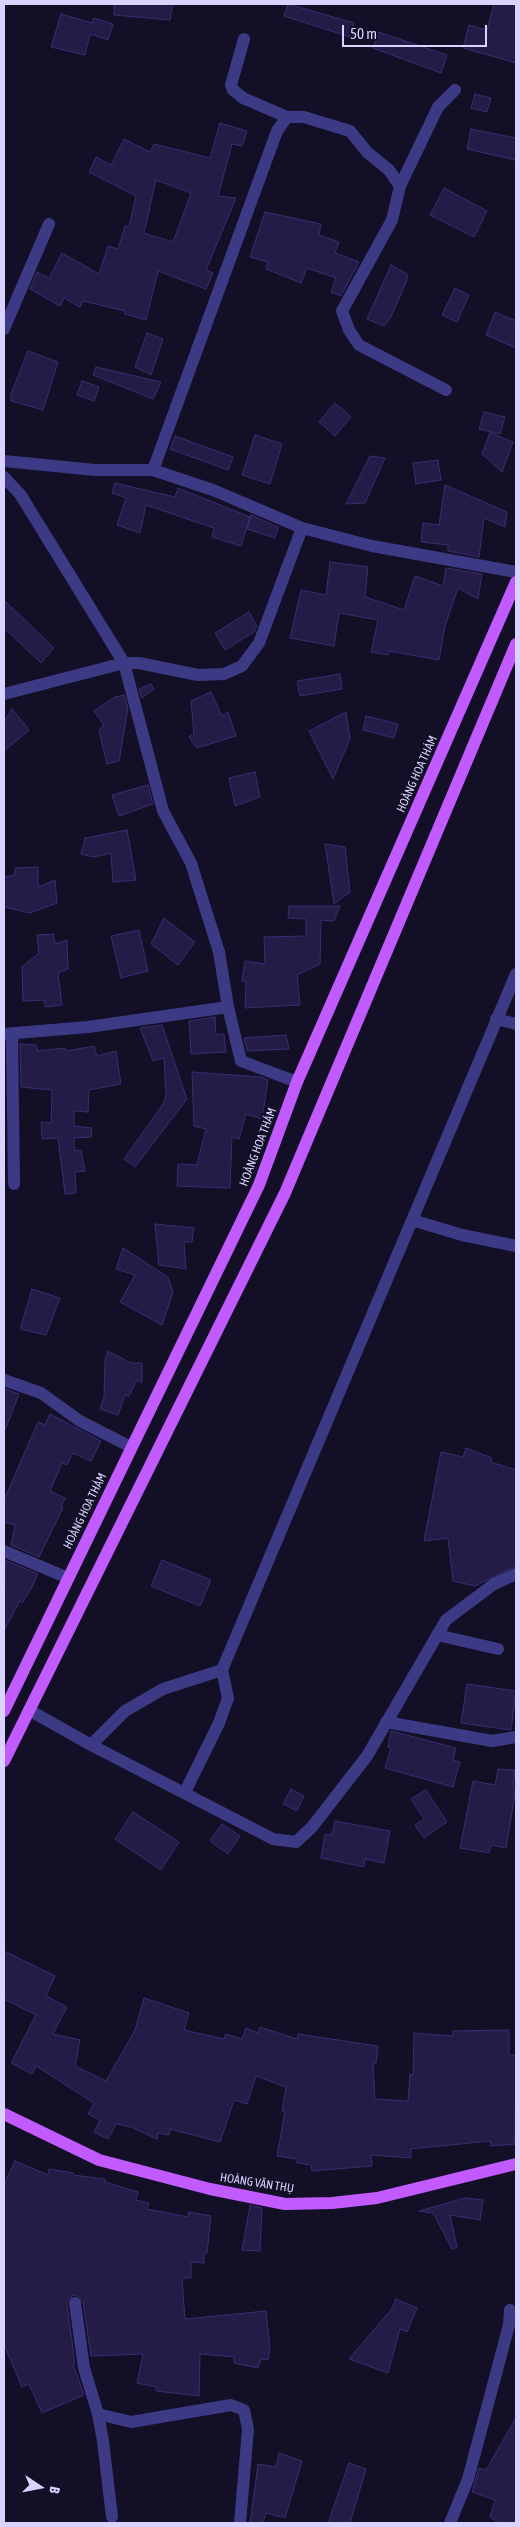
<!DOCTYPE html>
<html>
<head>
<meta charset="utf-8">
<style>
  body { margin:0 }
  #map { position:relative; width:520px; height:2527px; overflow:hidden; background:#130f26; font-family:"Asap Condensed",sans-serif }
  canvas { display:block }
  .frame { position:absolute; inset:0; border:5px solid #d9d4ff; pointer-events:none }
  .north { position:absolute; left:15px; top:2462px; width:50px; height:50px; -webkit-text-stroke:4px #130f26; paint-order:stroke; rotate:101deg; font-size:14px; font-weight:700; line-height:20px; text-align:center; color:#d9d4ff }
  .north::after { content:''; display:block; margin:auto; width:18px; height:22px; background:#d9d4ff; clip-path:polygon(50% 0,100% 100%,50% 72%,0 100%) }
  .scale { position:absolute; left:342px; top:25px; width:145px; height:22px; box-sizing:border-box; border:2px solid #d9d4ff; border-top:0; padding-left:6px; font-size:15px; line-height:18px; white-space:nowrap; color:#d9d4ff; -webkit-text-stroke:4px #130f26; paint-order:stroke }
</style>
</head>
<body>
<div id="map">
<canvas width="520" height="2527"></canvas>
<div class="frame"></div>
<div class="north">B</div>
<div class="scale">50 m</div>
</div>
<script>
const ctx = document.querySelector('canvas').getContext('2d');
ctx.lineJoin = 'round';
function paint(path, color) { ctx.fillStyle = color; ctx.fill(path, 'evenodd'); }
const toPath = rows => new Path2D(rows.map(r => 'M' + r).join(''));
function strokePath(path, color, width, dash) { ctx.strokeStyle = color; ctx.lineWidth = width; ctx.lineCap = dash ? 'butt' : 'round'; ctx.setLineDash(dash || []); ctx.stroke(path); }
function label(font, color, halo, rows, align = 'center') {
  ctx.font = font + ' "Asap Condensed",sans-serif'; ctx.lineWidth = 5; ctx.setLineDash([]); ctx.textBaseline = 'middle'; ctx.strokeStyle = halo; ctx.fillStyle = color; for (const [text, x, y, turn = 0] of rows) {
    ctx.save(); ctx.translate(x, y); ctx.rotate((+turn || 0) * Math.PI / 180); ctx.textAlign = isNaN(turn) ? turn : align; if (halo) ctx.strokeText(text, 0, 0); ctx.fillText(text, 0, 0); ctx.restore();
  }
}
const building = toPath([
  [114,4,173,4,170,20,114,15,114,4],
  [288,4,354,23,350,37,284,16,288,4],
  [494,4,516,4,516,63,463,48,469,25,487,30,494,4],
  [61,14,92,23,94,18,113,24,108,40,90,34,85,55,51,47,61,14],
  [378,32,447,55,441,73,373,48,378,32],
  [475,94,491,98,487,112,471,108,475,94],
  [220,123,247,131,242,146,232,144,218,196,236,198,206,270,213,273,206,289,158,271,146,320,125,314,125,311,83,301,80,307,64,298,60,306,30,289,37,272,49,278,62,253,99,274,108,246,118,249,125,226,129,227,136,196,89,172,96,157,111,165,124,139,150,152,154,144,210,158,220,123],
  [156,180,191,193,173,242,144,233,156,180],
  [471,129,516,138,516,160,467,149,471,129],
  [444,188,487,211,474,237,430,215,444,188],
  [265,212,321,224,319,235,339,242,335,253,359,262,341,296,331,292,336,278,307,268,301,283,266,269,268,262,250,257,265,212],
  [391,265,407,274,407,280,391,317,384,326,367,319,391,265],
  [455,288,469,295,457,322,442,315,455,288],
  [495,312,516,321,516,348,486,335,495,312],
  [147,333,163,339,151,375,135,367,147,333],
  [28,351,58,362,43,410,11,401,11,394,28,351],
  [96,367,161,382,153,399,93,375,96,367],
  [82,381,99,387,94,401,77,395,82,381],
  [335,403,351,417,335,436,319,422,335,403],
  [484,412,505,417,500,434,479,429,484,412],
  [490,433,513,442,502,472,482,454,490,433],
  [255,435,282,444,270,484,242,475,255,435],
  [175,436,233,457,228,470,170,449,175,436],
  [370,456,385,458,365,503,346,504,370,456],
  [438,460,441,480,416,484,413,463,438,460],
  [115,483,175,497,178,488,250,517,241,546,212,537,214,528,146,505,140,533,117,525,126,498,112,493,115,483],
  [445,485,507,512,505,527,484,518,479,557,448,551,448,545,421,542,423,523,439,525,445,485],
  [251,515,278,527,275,538,247,529,251,515],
  [330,562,368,567,365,597,404,610,415,576,443,586,446,568,482,574,478,599,458,588,445,626,439,660,389,651,388,655,371,652,378,620,339,613,334,646,290,638,301,590,326,595,330,562],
  [4,600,54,648,41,663,4,628,4,600],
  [249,612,257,626,254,632,225,650,215,633,249,612],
  [340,674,342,689,300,696,297,681,340,674],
  [151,684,154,689,142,698,139,689,151,684],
  [211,692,222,716,228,712,236,736,197,748,189,737,194,734,191,701,211,692],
  [124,695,128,708,119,761,107,764,99,730,104,725,94,711,115,697,124,695],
  [12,709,29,730,4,751,4,722,12,709],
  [346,712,350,739,333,779,309,731,346,712],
  [366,716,398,724,394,738,363,730,366,716],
  [255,772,260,797,235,806,229,778,255,772],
  [148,785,153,804,119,816,112,795,148,785],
  [127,830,136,880,113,882,111,853,94,857,81,854,85,838,127,830],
  [325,844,345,847,350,892,334,904,325,844],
  [38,867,38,887,55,880,57,903,30,913,4,907,4,877,15,875,15,868,38,867],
  [289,906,340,906,334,921,321,920,320,964,297,975,300,1005,245,1008,246,981,242,981,245,961,265,964,264,937,306,936,306,919,288,918,289,906],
  [164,918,195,942,178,965,151,944,164,918],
  [139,930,148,971,121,978,111,936,139,930],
  [53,934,55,944,67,940,68,969,58,973,62,1005,45,1007,44,1000,23,1001,22,967,39,953,37,935,53,934],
  [215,1017,216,1035,224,1034,226,1052,191,1054,189,1021,215,1017],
  [162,1025,187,1099,135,1167,124,1159,163,1104,166,1096,164,1058,153,1061,140,1028,162,1025],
  [286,1035,289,1049,247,1051,244,1038,286,1035],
  [20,1044,36,1045,38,1051,65,1048,66,1051,94,1046,97,1056,116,1051,121,1084,89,1090,88,1112,74,1111,74,1126,92,1128,91,1137,74,1138,75,1151,81,1150,85,1171,75,1172,76,1193,65,1194,58,1138,42,1139,41,1122,51,1123,52,1090,21,1087,20,1044],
  [192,1072,261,1077,268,1080,262,1119,246,1114,239,1139,232,1137,230,1188,177,1186,178,1164,197,1165,206,1129,194,1126,192,1072],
  [155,1224,194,1228,192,1242,184,1242,186,1269,159,1265,155,1224],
  [123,1248,168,1277,173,1292,162,1325,120,1302,135,1275,116,1269,123,1248],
  [32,1289,60,1298,46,1335,20,1329,32,1289],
  [108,1351,131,1363,142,1363,142,1382,137,1380,129,1396,125,1395,118,1415,100,1409,104,1397,105,1360,108,1351],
  [4,1389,19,1394,5,1430,4,1429,4,1389],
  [50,1414,101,1441,91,1461,73,1453,67,1465,62,1463,50,1491,65,1498,61,1507,63,1508,39,1557,11,1545,15,1525,4,1522,4,1500,38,1422,45,1425,50,1414],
  [466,1448,492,1458,491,1462,516,1470,516,1566,475,1586,453,1581,448,1538,424,1541,441,1452,463,1457,466,1448],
  [5,1560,38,1574,32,1587,22,1603,20,1601,4,1630,5,1560],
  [162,1560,211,1580,200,1606,151,1586,162,1560],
  [467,1684,516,1691,511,1730,461,1723,467,1684],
  [391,1731,456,1748,453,1760,460,1762,453,1787,385,1768,391,1748,388,1747,391,1731],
  [498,1769,515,1770,513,1788,516,1788,506,1848,491,1845,489,1853,460,1848,473,1781,495,1785,498,1769],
  [291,1789,304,1796,297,1811,283,1804,291,1789],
  [426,1790,447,1822,424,1838,415,1825,424,1819,411,1799,426,1790],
  [133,1812,179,1842,161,1870,115,1839,133,1812],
  [335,1821,390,1831,384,1863,365,1859,364,1867,321,1858,325,1834,332,1835,335,1821],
  [222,1824,240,1836,228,1854,210,1841,222,1824],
  [4,1951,55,1976,46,1996,67,2007,53,2034,80,2040,75,2066,106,2081,135,2030,144,1998,189,2013,184,2030,224,2039,226,2034,242,2039,246,2028,258,2033,260,2027,297,2039,298,2034,378,2046,376,2063,373,2063,375,2099,408,2101,410,2074,413,2075,414,2033,453,2036,453,2031,509,2030,509,2055,516,2055,515,2144,491,2146,490,2141,411,2149,411,2158,371,2155,372,2166,312,2171,311,2165,297,2163,297,2159,277,2156,285,2111,282,2111,286,2087,256,2076,247,2104,234,2100,220,2142,170,2129,169,2135,158,2133,157,2139,131,2127,116,2124,108,2139,94,2132,100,2120,88,2114,94,2103,36,2066,32,2074,11,2063,36,2015,4,1999,4,1951],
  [15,2161,48,2175,49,2169,73,2173,73,2175,105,2179,105,2182,138,2192,136,2200,149,2203,147,2209,188,2217,189,2212,211,2216,207,2253,204,2253,204,2263,191,2262,191,2278,182,2278,185,2319,266,2311,270,2348,268,2360,261,2359,258,2368,234,2363,234,2357,200,2354,199,2396,156,2391,156,2387,137,2383,143,2354,91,2356,83,2302,78,2296,73,2295,68,2300,67,2304,75,2364,73,2364,84,2395,42,2413,29,2384,22,2387,4,2344,4,2184,15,2161],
  [465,2198,483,2200,480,2220,450,2215,457,2247,452,2249,433,2213,419,2211,465,2198],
  [250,2205,262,2208,260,2251,242,2250,250,2205],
  [396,2299,417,2308,407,2332,400,2329,388,2373,349,2359,391,2310,396,2299],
  [516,2418,516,2523,499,2523,490,2517,495,2500,472,2492,479,2468,486,2470,516,2418],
  [279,2453,302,2461,285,2518,266,2513,263,2523,250,2523,258,2464,276,2467,279,2453],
  [349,2463,366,2469,350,2523,328,2523,349,2463]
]);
const minor = toPath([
  [244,39,231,85,233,90,243,98,287,117],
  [400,186,438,107,455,90],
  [4,329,49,224],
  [4,461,95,470,153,470,213,490,302,528,372,546,516,572],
  [153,470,277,131,287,117,304,117,350,131,367,152,389,170,400,186,392,220,342,311,349,330,359,345,446,390],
  [4,477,20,494,124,663,163,811,191,863,219,952,228,1007,241,1061,297,1082],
  [4,694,124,663,139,663,198,675,224,674,242,666,259,643,302,528],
  [496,1019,516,1024],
  [4,1034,88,1027,228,1007],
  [12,1034,14,1184],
  [412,1220,462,1235,516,1246],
  [4,1380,41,1393,80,1421,131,1447],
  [4,1551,68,1578],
  [437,1635,498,1649],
  [29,1710,91,1745,273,1839,296,1842,312,1827,367,1756,446,1620,494,1584,516,1574],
  [386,1722,492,1741,516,1737],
  [91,1745,125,1711,163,1689,222,1670],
  [185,1792,219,1723,228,1698,222,1670,516,974],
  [75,2303,84,2368,98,2414,103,2441,112,2517],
  [98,2414,131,2422,231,2405,244,2410,248,2429,240,2523],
  [450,2523,468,2479,509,2325,510,2310]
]);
const major = toPath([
  [4,1711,259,1185,297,1082,516,582],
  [4,1761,285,1193,516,644],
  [4,2114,99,2160,210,2189,285,2204,332,2203,377,2198,516,2164]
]);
const streetNames = [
  ["HOÀNG HOA THÁM",417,774,-66],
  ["HOÀNG HOA THÁM",258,1147,-69],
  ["HOÀNG HOA THÁM",85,1511,-64],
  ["HOÀNG VĂN THỤ",257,2183,9]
];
paint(building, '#241b47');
strokePath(building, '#3b2d73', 1);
strokePath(minor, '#3d3a85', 12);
strokePath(major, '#c25bff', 12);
label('12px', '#d9d4ff', '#130f26', streetNames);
</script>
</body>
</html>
